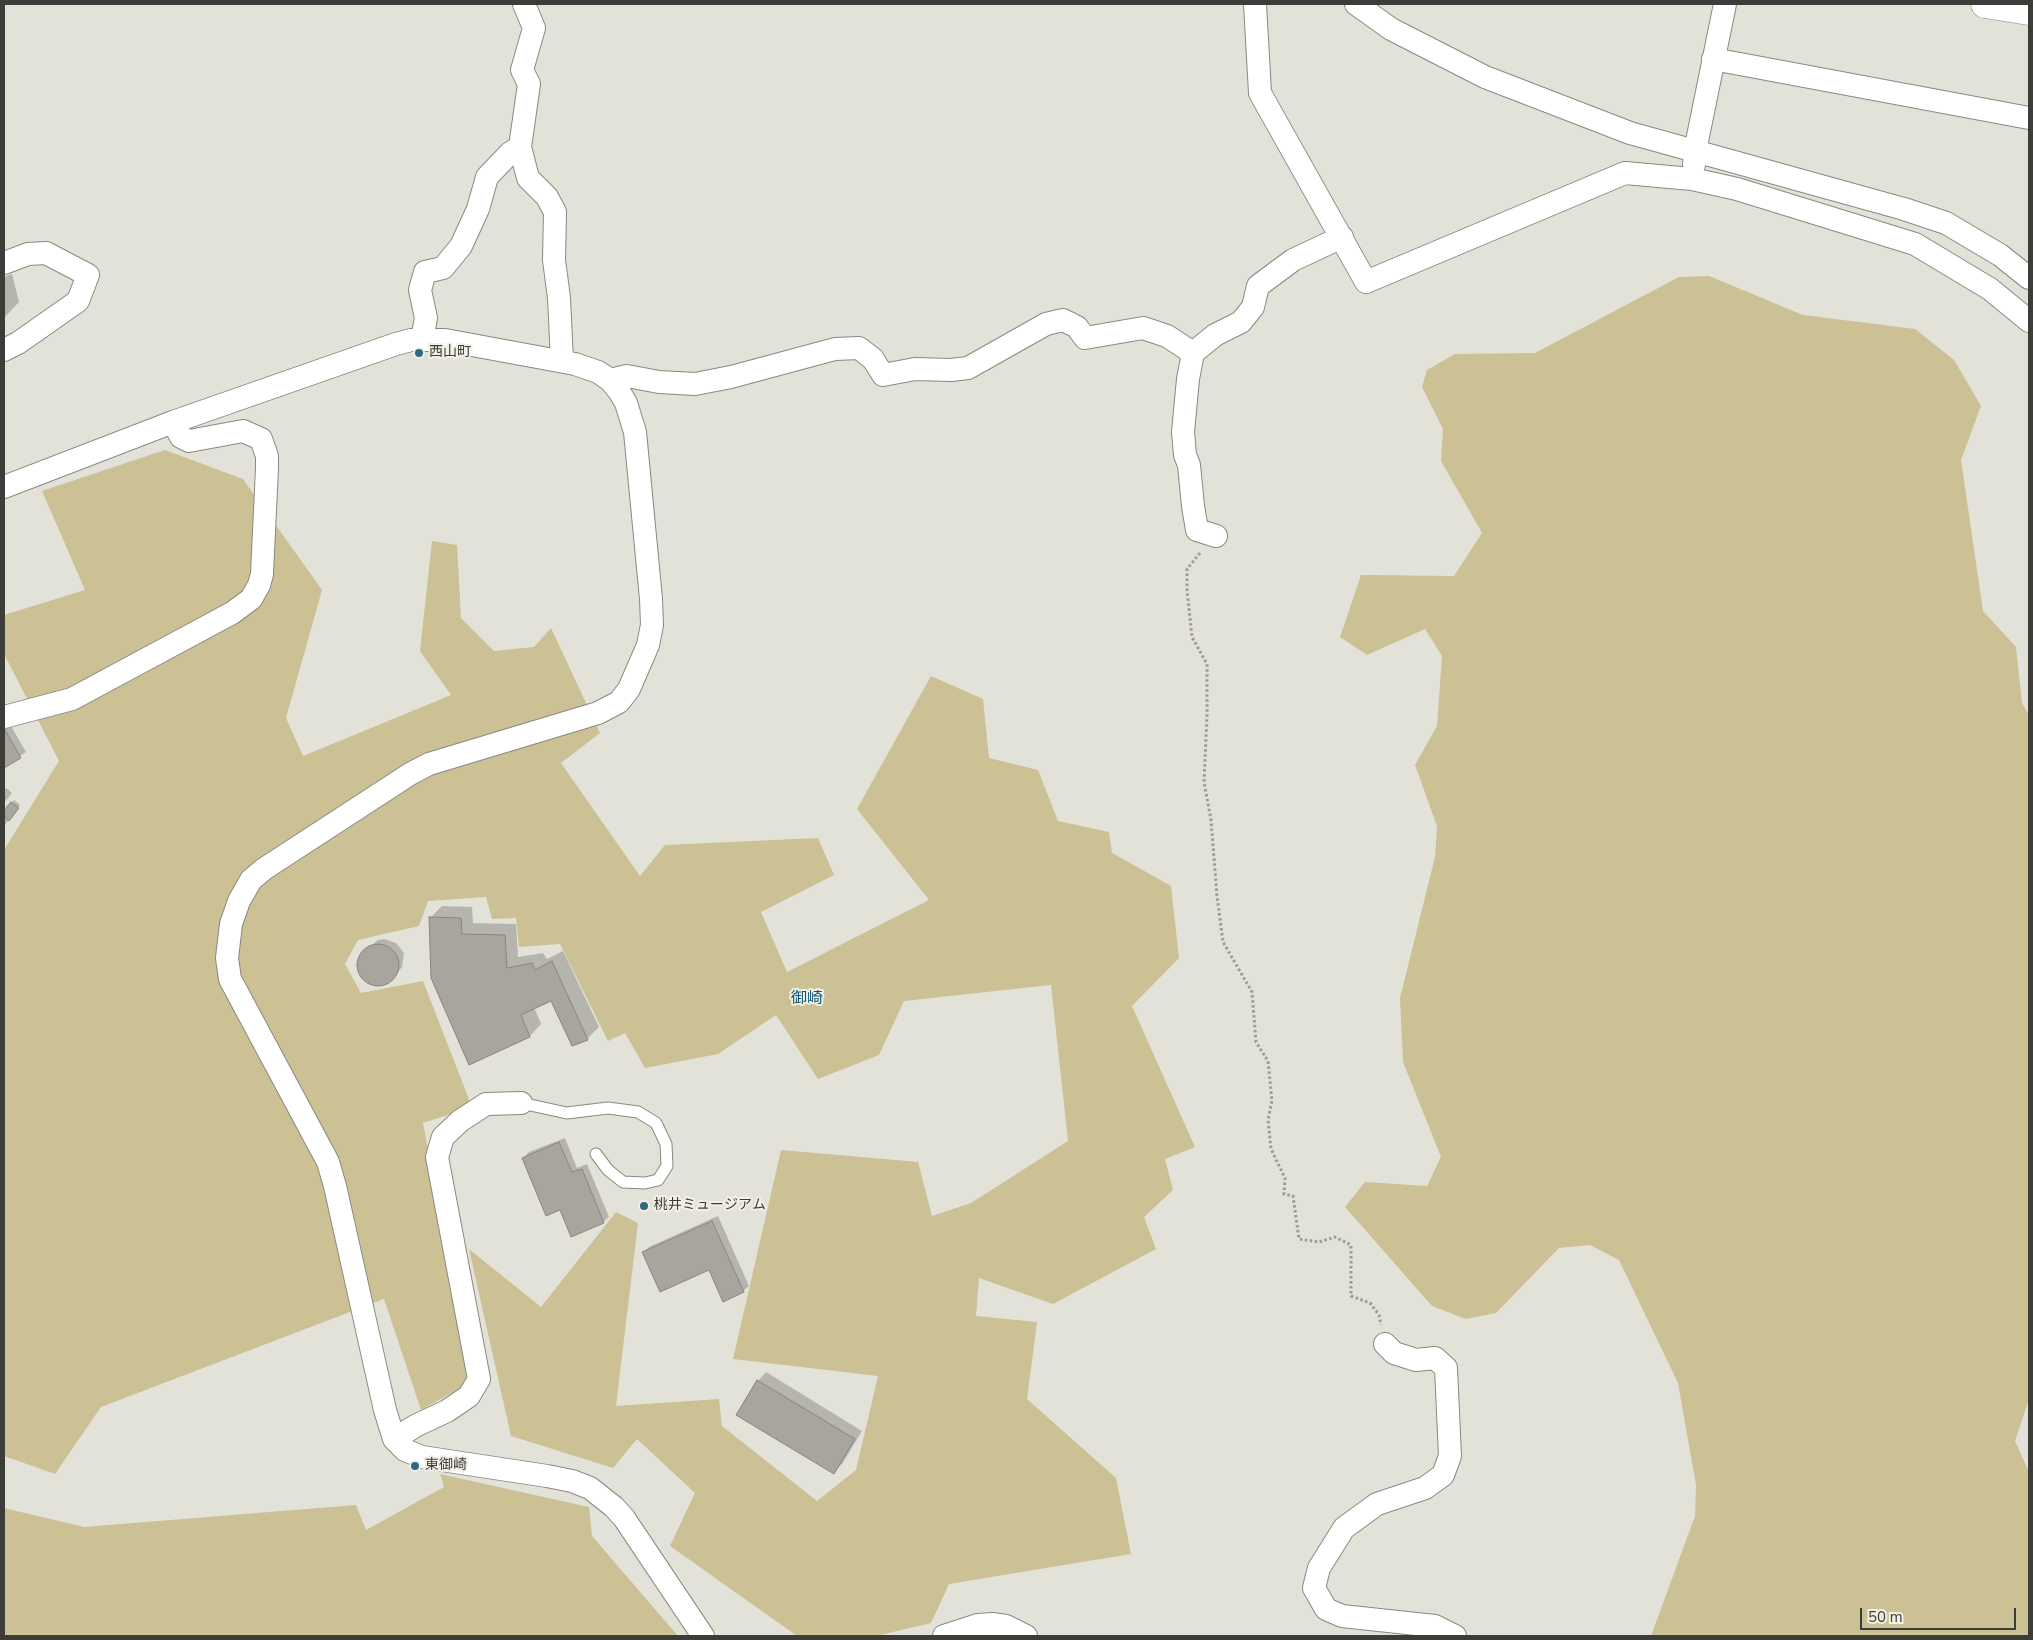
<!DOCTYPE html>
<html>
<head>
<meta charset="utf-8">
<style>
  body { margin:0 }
  #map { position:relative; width:2033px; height:1640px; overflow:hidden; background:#e3e2d9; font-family:"Nunito Sans",sans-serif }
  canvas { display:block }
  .frame { position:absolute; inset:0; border:5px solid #3c3c38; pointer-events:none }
  .scale { position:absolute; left:1860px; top:1608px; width:156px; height:22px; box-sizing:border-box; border:2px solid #3c3c38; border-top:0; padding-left:6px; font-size:15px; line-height:18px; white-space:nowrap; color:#3c3c38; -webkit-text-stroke:4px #f1efe6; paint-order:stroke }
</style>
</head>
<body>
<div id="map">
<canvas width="2033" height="1640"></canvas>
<div class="frame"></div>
<div class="scale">50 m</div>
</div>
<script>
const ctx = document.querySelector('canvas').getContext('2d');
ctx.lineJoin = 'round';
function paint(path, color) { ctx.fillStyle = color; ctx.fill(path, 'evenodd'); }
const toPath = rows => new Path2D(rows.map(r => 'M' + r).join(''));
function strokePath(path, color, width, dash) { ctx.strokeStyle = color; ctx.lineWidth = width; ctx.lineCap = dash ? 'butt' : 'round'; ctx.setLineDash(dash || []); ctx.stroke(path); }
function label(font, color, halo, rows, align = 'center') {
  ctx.font = font + ' "Nunito Sans","Noto Sans JP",sans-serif'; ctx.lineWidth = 4; ctx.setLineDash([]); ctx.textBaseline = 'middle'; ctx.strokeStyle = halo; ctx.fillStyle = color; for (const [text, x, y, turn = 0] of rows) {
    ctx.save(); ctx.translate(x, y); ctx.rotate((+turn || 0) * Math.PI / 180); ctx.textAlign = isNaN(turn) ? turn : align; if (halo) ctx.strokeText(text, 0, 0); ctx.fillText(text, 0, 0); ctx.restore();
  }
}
const green = toPath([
  [1709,276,1803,315,1915,329,1954,360,1981,406,1961,460,1983,611,2016,647,2022,703,2029,715,2029,1399,2015,1441,2029,1472,2029,1636,1651,1636,1695,1516,1696,1485,1678,1383,1619,1260,1590,1245,1559,1248,1496,1313,1466,1319,1432,1306,1345,1207,1365,1182,1427,1186,1441,1157,1403,1062,1400,998,1435,857,1437,826,1415,765,1437,726,1442,656,1425,629,1367,655,1340,637,1361,575,1454,576,1482,533,1441,461,1443,429,1422,387,1427,370,1455,354,1535,353,1679,277],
  [165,450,243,479,322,590,286,718,303,756,451,695,420,651,432,541,457,545,461,618,494,651,534,647,551,628,600,733,561,763,640,876,665,845,818,838,834,875,761,912,787,972,929,900,857,809,931,676,983,699,989,758,1038,770,1058,821,1109,832,1112,853,1171,886,1179,958,1132,1006,1195,1147,1165,1159,1173,1190,1144,1217,1156,1249,1053,1304,979,1278,976,1316,1037,1322,1027,1399,1116,1478,1131,1554,949,1584,931,1623,876,1636,797,1636,670,1546,695,1493,637,1439,613,1468,511,1436,469,1249,541,1307,616,1212,638,1223,616,1406,719,1399,722,1426,817,1501,856,1470,878,1376,733,1359,781,1150,918,1162,932,1216,971,1203,1068,1141,1051,985,904,1001,879,1055,818,1079,776,1015,718,1054,645,1068,625,1033,608,1041,560,944,519,947,516,918,492,919,486,897,428,901,419,926,358,940,345,964,361,993,423,981,472,1107,423,1123,471,1382,421,1410,384,1299,101,1407,55,1474,4,1456,4,850,59,761,4,654,4,615,85,590,42,491],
  [440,1474,589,1507,592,1536,678,1636,8,1636,4,1634,4,1508,84,1527,356,1505,366,1530,444,1487]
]);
const shadow = toPath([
  [12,274,19,302,4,318,4,277],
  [11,726,26,752,4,767,4,730],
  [6,788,12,793,4,803,4,791],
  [14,800,20,805,4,826,4,812],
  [442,906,472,907,473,923,516,924,518,957,543,953,547,959,563,951,599,1027,587,1039,551,999,534,1007,541,1024,530,1036,470,1063,431,917],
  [384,939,396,943,404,953,402,967,393,978,381,984,369,982,360,972,359,966,362,954,378,940],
  [565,1138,577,1168,587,1164,609,1217,603,1222,560,1208,523,1158,529,1152],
  [718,1216,749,1286,743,1291,709,1268,644,1253,649,1247],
  [766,1372,862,1431,842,1464,833,1473,758,1381]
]);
const building = toPath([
  [5,730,21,758,4,768,4,731,5,730],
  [11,802,19,808,9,821,4,816,4,810,11,802],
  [429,917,461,918,462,934,505,935,507,968,532,963,535,970,552,961,588,1040,572,1046,551,1001,521,1015,530,1037,469,1065,431,978,429,917],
  '357 965a21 21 0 1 1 42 0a21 21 0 1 1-42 0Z',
  [559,1142,572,1172,582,1169,604,1223,571,1237,560,1210,546,1216,522,1158,559,1142],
  [712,1221,744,1292,723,1302,709,1270,660,1292,642,1252,712,1221],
  [757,1380,855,1439,834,1474,736,1415,757,1380]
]);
const path = toPath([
  [1200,553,1187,569,1187,590,1192,637,1207,664,1207,715,1204,782,1211,820,1217,896,1223,942,1252,992,1256,1042,1268,1061,1272,1101,1268,1120,1271,1149,1285,1178,1284,1194,1293,1196,1299,1239,1319,1242,1335,1237,1351,1245,1351,1296,1370,1303,1379,1315,1381,1325]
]);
const lane = toPath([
  [521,1103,567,1113,608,1108,638,1112,656,1123,666,1144,667,1166,658,1180,645,1183,623,1182,608,1170,596,1154]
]);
const street = toPath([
  [524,4,534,28,522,70,529,84,520,147,528,178,547,197,555,212,554,260,559,298,562,361],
  [1255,4,1260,93,1366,282,1625,173,1692,179,1737,189,1915,244,1990,289,2029,321],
  [1356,4,1391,29,1485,77,1630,133,1904,209,1946,223,2000,255,2029,278],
  [1713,59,2029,118],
  [1694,165,1695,151,1725,4],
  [4,263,28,254,46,253,88,275,78,301,18,343,4,350],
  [422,339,426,318,420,290,425,272,443,268,461,246,478,209,487,177,510,153,520,147],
  [610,380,627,376,659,382,695,384,731,377,835,349,859,348,873,359,883,375,915,369,951,370,968,368,1046,324,1063,320,1077,327,1085,338,1143,328,1167,336,1193,353],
  [4,487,173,422,396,344,411,340,445,340,575,364,598,372,610,380,619,391,626,403,635,432,651,599,652,625,648,645,629,689,619,702,598,713,429,764,410,774,264,869,251,880,239,901,231,924,227,958,230,979,328,1162,335,1186,385,1410,394,1439,405,1450,422,1457,547,1476,572,1481,590,1488,614,1507,624,1518,703,1636],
  [1216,536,1197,530,1193,506,1189,465,1185,455,1183,432,1188,379,1193,353,1215,335,1241,322,1253,307,1258,286,1293,260,1342,237],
  [4,717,72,699,232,613,251,599,259,585,262,574,267,468,267,456,261,439,243,431,189,441,181,437,173,422],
  [1385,1344,1394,1353,1416,1360,1435,1358,1446,1368,1450,1456,1443,1475,1425,1488,1377,1504,1344,1528,1319,1568,1314,1588,1326,1609,1342,1616,1435,1626,1455,1636],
  [394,1439,417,1425,447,1411,469,1396,479,1379,437,1157,443,1137,460,1121,486,1104,521,1103],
  [944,1636,978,1625,992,1624,1006,1626,1026,1636]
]);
const secondary = toPath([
  [1985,4,2029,11]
]);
const markers = [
  [419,353,5,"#2f6881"],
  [644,1206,5,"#2f6881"],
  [415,1466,5,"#2f6881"]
];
const poiNames = [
  ["西山町",429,353],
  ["桃井ミュージアム",654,1206],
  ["東御崎",425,1466]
];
const quarterNames = [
  ["御崎",807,999]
];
paint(green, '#cbc194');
paint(shadow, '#0003');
paint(building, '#a7a59d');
strokePath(building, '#87857e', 1);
strokePath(lane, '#8a8981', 13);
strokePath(street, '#8a8981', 24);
strokePath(secondary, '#8a8981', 29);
strokePath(path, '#9c9b94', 3, [2.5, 2.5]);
strokePath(lane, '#fff', 11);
strokePath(street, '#fff', 22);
strokePath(secondary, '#fff', 28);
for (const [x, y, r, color] of markers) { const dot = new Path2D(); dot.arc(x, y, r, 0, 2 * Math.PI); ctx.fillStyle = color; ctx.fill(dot); strokePath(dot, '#f1efe6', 2); }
label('14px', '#3c3c38', '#f1efe6', poiNames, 'left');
label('16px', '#0e5773', '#f1efe6', quarterNames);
</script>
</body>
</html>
